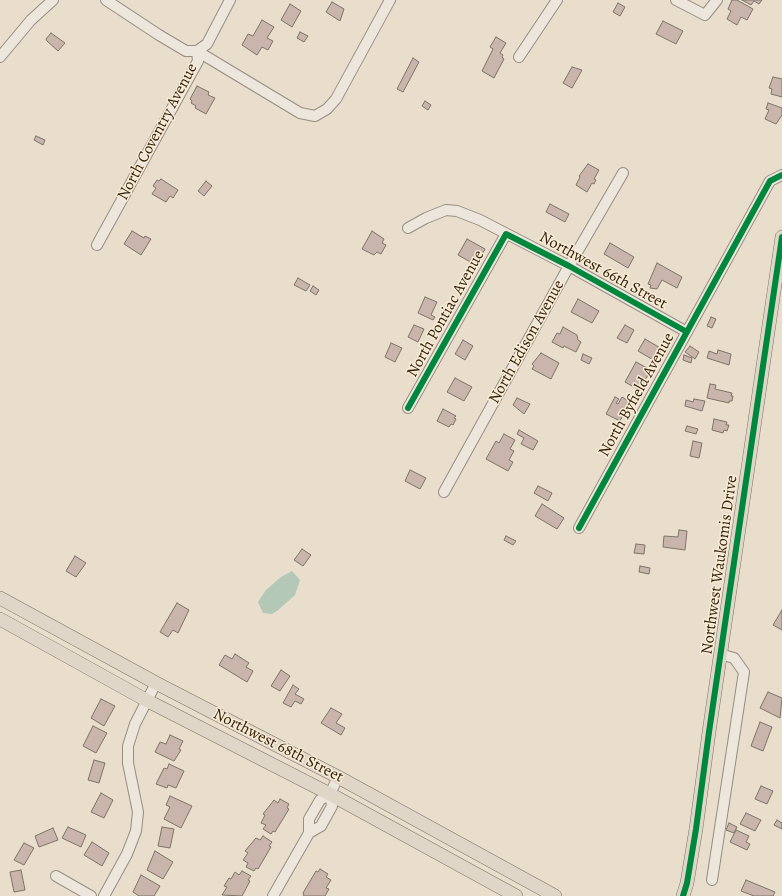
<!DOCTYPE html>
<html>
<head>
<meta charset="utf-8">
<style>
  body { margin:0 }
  canvas { display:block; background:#e8decb }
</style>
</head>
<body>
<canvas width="782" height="896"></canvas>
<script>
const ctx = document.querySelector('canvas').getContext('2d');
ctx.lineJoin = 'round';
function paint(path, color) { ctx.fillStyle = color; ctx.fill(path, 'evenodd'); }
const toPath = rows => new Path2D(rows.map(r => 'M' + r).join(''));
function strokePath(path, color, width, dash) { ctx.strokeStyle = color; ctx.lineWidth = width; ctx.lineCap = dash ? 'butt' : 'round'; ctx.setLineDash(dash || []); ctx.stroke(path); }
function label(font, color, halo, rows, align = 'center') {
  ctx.font = font + ' Alegreya,serif'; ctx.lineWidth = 3; ctx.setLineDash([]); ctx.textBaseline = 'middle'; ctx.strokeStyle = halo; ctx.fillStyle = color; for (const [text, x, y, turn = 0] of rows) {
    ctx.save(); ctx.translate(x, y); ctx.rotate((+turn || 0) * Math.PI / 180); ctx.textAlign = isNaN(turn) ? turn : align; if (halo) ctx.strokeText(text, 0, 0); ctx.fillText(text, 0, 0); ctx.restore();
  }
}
const water = toPath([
  [292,571,300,580,295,595,277,611,272,614,263,613,258,602,266,590,281,577]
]);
const building = toPath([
  [732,0,737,0,753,9,747,20,741,17,737,25,727,19,731,11,728,9,732,0],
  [742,0,762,0,759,4,754,1,751,5,742,0],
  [332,2,344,9,340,21,326,12,332,2],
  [618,3,625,7,620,16,613,12,618,3],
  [290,4,301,11,292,27,281,20,290,4],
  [262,20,274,27,267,38,273,41,268,50,262,47,257,55,242,45,248,34,253,36,262,20],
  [663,21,683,31,676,44,656,34,663,21],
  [300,32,308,36,304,42,297,38,300,32],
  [51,33,65,43,58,51,47,41,46,39,51,33],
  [496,37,506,43,500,53,503,55,502,57,504,59,494,78,482,71,493,49,490,47,496,37],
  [413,58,419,62,403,92,397,89,413,58],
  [572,67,582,70,572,88,563,83,572,67],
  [773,77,782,79,782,97,771,94,772,89,769,88,773,77],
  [197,86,209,92,208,95,215,98,206,114,195,108,196,106,191,103,192,101,190,99,197,86],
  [425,101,431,105,428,110,422,106,425,101],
  [768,103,782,108,782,115,776,124,765,119,769,110,766,109,768,103],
  [36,136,45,140,43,145,34,140,36,136],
  [588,164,599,170,594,179,596,180,594,184,592,183,587,192,576,185,580,177,579,176,588,164],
  [161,179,178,190,173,198,170,196,166,202,152,194,156,188,153,186,157,180,159,181,161,179],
  [206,181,212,186,204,196,198,191,206,181],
  [550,204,569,214,565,222,546,212,550,204],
  [132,231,144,238,145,236,151,239,141,255,124,244,132,231],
  [372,231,384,239,382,243,386,245,381,254,377,252,374,255,362,249,372,231],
  [467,239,485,249,476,265,458,255,467,239],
  [610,243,634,257,628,268,604,254,610,243],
  [657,263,682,277,677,288,662,280,657,289,650,288,651,285,648,284,657,263],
  [298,278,310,285,306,291,294,285,298,278],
  [313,286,319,290,316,295,310,291,313,286],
  [425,297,437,302,431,315,435,317,433,320,418,313,425,297],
  [578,299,599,311,592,323,571,312,578,299],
  [711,317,716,319,712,328,707,326,711,317],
  [414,325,424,329,418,342,408,337,414,325],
  [625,325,634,330,627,343,617,338,625,325],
  [563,327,577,335,578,340,581,342,576,352,564,346,563,348,552,342,557,333,560,334,563,327],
  [645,339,662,349,655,361,638,351,645,339],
  [463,340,473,346,465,360,455,354,463,340],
  [391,343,402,348,395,362,385,357,391,343],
  [690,346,699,352,695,359,685,352,690,346],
  [718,350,731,354,729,365,707,358,709,351,717,354,718,350],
  [541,353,559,363,551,379,532,369,534,366,532,364,541,353],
  [583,354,592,358,589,364,581,360,583,354],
  [684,355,692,358,691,363,683,360,684,355],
  [636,362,651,370,639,390,625,382,636,362],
  [455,378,472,387,464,401,447,392,455,378],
  [710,384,716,385,715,389,732,393,731,396,733,396,732,401,729,401,729,403,707,398,710,384],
  [615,397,619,399,616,403,618,404,622,397,630,402,620,421,606,414,615,397],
  [517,398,530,404,524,414,513,405,517,398],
  [694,399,705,401,702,411,685,406,686,400,693,402,694,399],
  [443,409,456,416,454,418,456,419,453,425,451,424,449,427,437,421,443,409],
  [714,419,727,422,726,425,729,425,727,431,724,430,723,433,712,430,714,419],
  [687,426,698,429,696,434,685,431,687,426],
  [519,430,538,441,533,450,521,444,524,438,517,434,519,430],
  [504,434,515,440,510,449,514,451,509,460,513,462,508,471,486,459,496,441,499,443,504,434],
  [693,441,702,443,699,458,690,456,693,441],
  [410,470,426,478,420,489,405,481,410,470],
  [538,486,552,493,548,501,534,493,538,486],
  [542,504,564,518,557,529,535,516,542,504],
  [679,530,687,531,685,550,663,547,664,536,678,537,679,530],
  [506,536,516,541,513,545,504,540,506,536],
  [636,544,645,545,644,554,634,553,636,544],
  [302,549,311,555,303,566,294,560,302,549],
  [75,556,86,563,76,577,66,571,75,556],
  [640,566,650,568,649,574,639,572,640,566],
  [177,603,189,610,178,633,173,630,168,637,160,632,177,603],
  [782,610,782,630,773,625,782,610],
  [235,654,249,663,246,667,253,671,247,682,219,665,225,655,232,659,235,654],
  [281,670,290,676,280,691,271,686,281,670],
  [293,685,299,689,295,694,304,699,301,704,295,701,291,707,283,703,293,685],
  [768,692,782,698,780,718,760,708,768,692],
  [101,699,115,706,104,726,91,718,101,699],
  [331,708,342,714,336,723,345,728,341,735,321,723,331,708],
  [760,722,772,727,763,751,751,746,760,722],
  [93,726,107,733,96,753,83,746,93,726],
  [170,735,183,741,179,749,181,750,174,761,155,752,160,742,166,744,170,735],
  [94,760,105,763,99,783,88,780,94,760],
  [169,764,184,771,176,788,168,785,167,788,156,784,164,768,167,769,169,764],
  [761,786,773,791,767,804,755,799,761,786],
  [101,793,113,800,104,818,91,812,101,793],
  [170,796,192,806,181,828,164,819,170,807,166,805,170,796],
  [280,799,289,804,287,808,289,809,275,832,273,831,271,834,263,829,266,825,261,823,265,815,263,814,274,800,278,803,280,799],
  [746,813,761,820,755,831,740,824,746,813],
  [777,820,782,823,782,829,774,825,777,820],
  [729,823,737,827,734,833,726,830,729,823],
  [68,827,86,835,81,847,62,838,68,827],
  [162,827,174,829,170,848,158,846,162,827],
  [53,828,58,840,39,847,35,836,53,828],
  [736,830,749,836,746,842,750,844,747,850,730,842,736,830],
  [263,836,272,842,269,846,271,847,258,869,256,868,254,871,246,867,248,863,243,860,248,853,245,851,256,838,260,840,263,836],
  [92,842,109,853,102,866,84,855,92,842],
  [24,843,34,848,24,865,14,860,24,843],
  [155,851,173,862,163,879,147,870,155,851],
  [320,869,328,874,326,877,331,880,326,888,329,889,325,896,304,896,303,893,316,871,318,872,320,869],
  [21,870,25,890,14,892,10,872,21,870],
  [242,871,251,876,248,880,250,881,242,896,222,895,227,887,224,886,229,878,231,879,235,872,239,875,242,871],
  [141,875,160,886,154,896,139,896,133,892,141,875],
  [746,880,775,892,773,896,754,896,741,891,746,880]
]);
const minor = toPath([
  [106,0,159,35,186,51,197,51,300,113,315,116,327,109,336,99,390,0],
  [676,0,705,15,717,0],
  [0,57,31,20,53,0],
  [519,57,557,0],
  [408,228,426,218,446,210,457,211,480,220,569,266,687,332],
  [97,245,198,61,197,51,207,44,230,0],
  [408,408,506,234],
  [444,492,569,266,623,173],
  [579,528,770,181,782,175],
  [309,833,321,826,332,806,330,794,338,777],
  [56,876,91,896],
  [712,880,744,672,734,658,720,654],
  [104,896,127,854,136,831,138,812,128,763,128,746,135,724,156,683],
  [273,896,309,833,309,819,320,800,330,794]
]);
const major = toPath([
  [0,598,156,683,338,777,555,896],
  [0,619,146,700,330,794,516,896],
  [683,896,687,883,696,829,709,732,782,237]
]);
const cycleway = toPath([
  [408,408,506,234,569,266,687,332],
  [579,528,770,181,782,175],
  [683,896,687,883,696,829,709,732,782,237]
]);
const streetNames = [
  ["North Coventry Avenue",158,132,-62],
  ["Northwest 66th Street",603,271,29],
  ["North Pontiac Avenue",446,314,-61],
  ["North Edison Avenue",527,342,-61],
  ["North Byfield Avenue",637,395,-61],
  ["Northwest Waukomis Drive",720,565,-82],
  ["Northwest 68th Street",278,746,27]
];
paint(water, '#b3c8b6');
paint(building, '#c9b5ab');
strokePath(building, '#7c7467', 1);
strokePath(minor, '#968e81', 12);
strokePath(major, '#7c7467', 14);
strokePath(minor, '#ece6dd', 10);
strokePath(major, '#e0d6c8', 13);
strokePath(cycleway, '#00873e', 6);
label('16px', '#301e0a', '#f8ecd5', streetNames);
</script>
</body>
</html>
